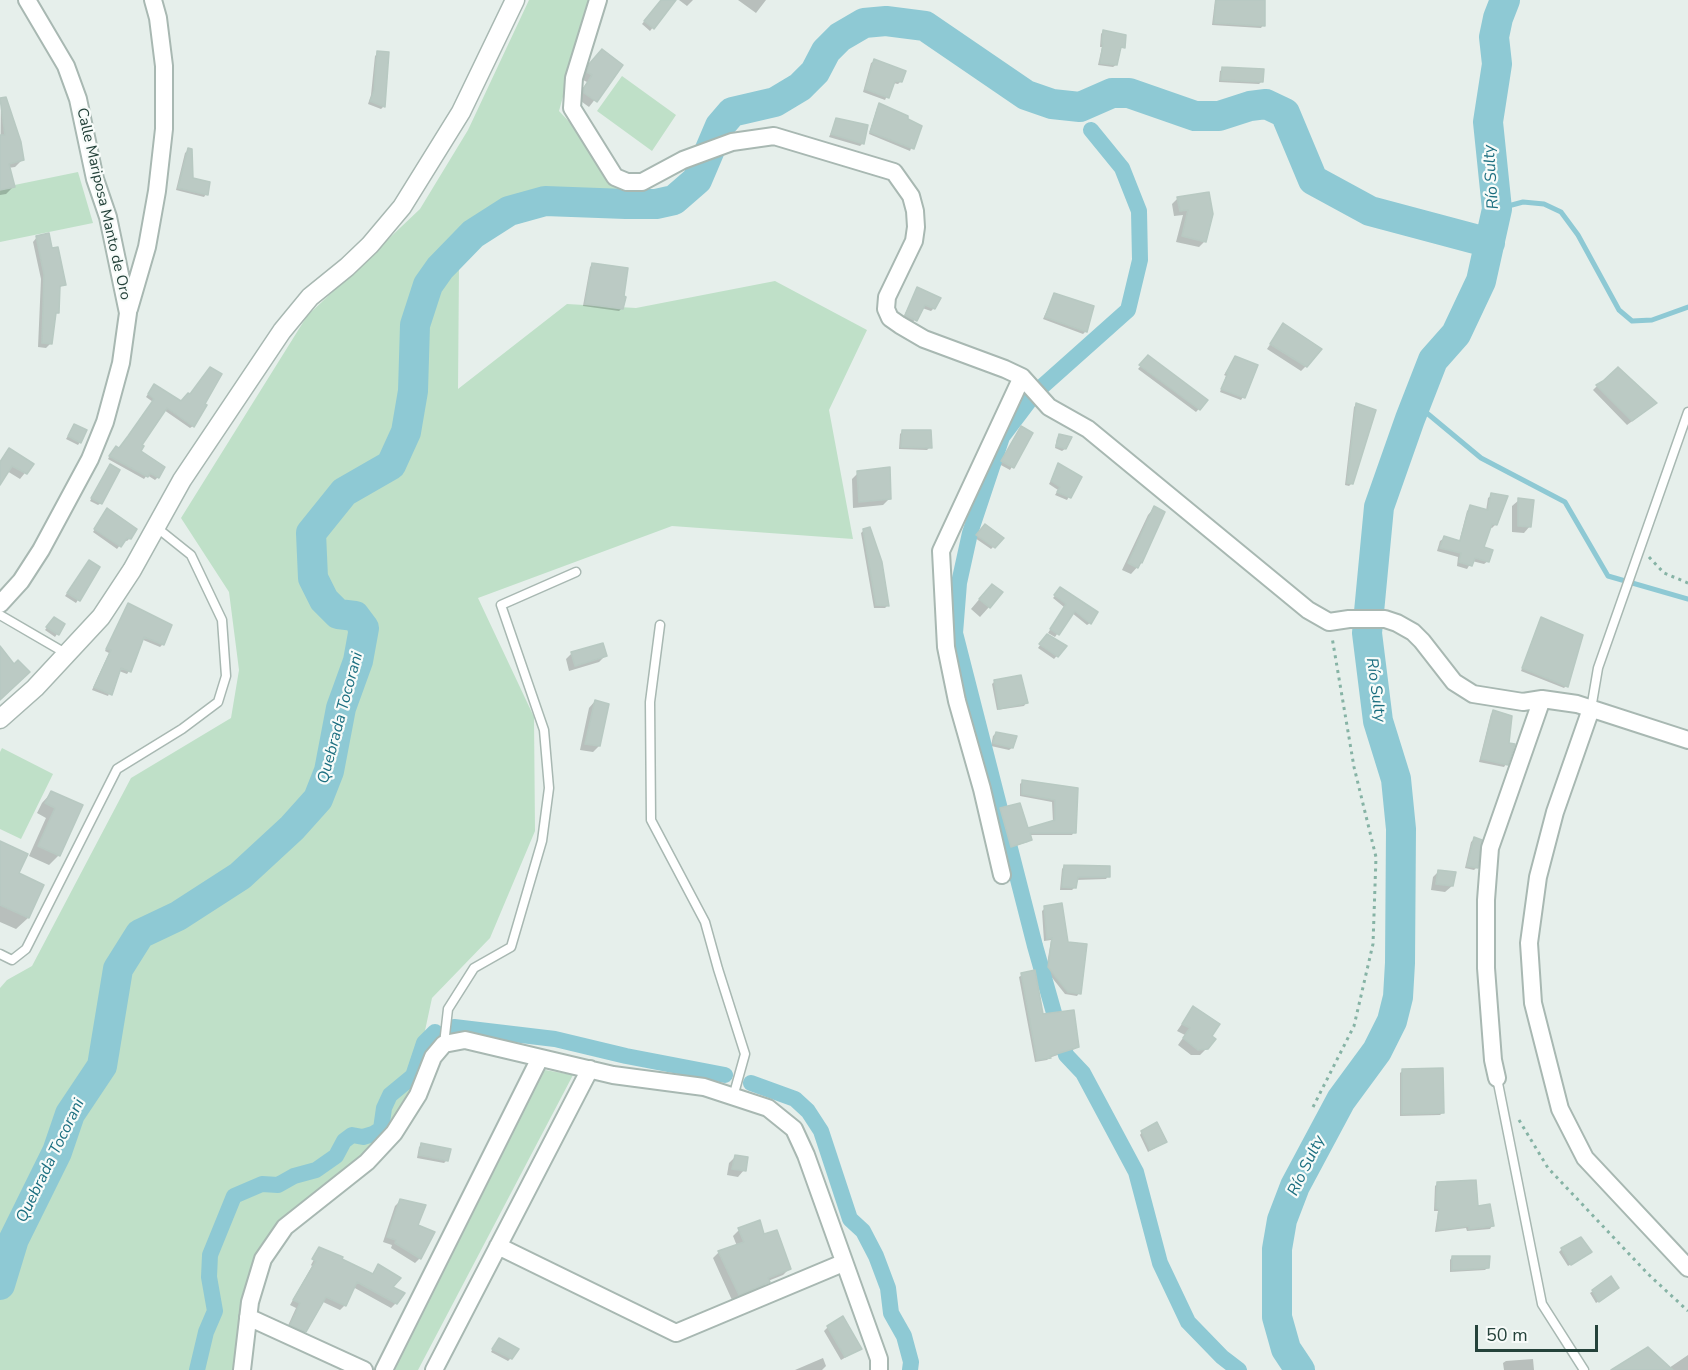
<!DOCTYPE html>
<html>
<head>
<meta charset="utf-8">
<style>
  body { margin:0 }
  #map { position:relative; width:1688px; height:1370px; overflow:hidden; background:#e6efeb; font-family:"Nunito Sans",sans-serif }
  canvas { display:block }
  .scale { position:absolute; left:1475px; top:1325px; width:123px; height:27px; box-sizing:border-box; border:3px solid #24423a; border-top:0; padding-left:8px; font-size:18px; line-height:21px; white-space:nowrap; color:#24423a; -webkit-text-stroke:4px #f7fbf9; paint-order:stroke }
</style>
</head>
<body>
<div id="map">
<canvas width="1688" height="1370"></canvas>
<div class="scale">50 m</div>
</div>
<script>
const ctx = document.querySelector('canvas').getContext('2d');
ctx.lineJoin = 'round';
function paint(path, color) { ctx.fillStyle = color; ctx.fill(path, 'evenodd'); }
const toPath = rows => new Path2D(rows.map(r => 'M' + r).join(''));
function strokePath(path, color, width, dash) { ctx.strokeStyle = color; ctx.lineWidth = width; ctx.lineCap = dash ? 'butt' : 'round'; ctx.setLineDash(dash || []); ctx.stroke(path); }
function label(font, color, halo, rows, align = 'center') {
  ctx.font = font + ' "Nunito Sans",sans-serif'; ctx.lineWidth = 4.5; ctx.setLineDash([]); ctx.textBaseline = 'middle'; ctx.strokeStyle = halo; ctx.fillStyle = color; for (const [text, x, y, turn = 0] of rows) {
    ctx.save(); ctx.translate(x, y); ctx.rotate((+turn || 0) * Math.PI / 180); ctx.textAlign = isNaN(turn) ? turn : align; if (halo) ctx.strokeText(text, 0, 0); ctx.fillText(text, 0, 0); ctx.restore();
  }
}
const green = toPath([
  [529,0,593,0,579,39,559,111,646,203,564,199,528,209,493,233,459,266,458,389,567,304,636,308,775,281,867,330,829,410,853,539,672,526,478,598,534,717,535,831,490,938,432,998,406,1119,271,1239,242,1370,0,1370,0,988,7,980,32,966,131,778,231,718,239,670,229,592,181,518,307,316,420,209,468,130],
  [622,76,676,115,652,151,597,111],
  [78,172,93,223,0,242,0,188],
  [2,748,53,774,21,839,0,829,0,752],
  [545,1070,573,1075,418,1370,395,1370]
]);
const shadow = toPath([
  [662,0,669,0,672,3,650,31,642,24],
  [679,0,693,0,687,6],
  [738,0,766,0,756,13],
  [1215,0,1264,0,1263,25,1261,28,1212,25],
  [1103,31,1123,47,1119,50,1116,65,1113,67,1098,65,1102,47,1100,47,1101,34],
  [378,53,384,106,381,109,368,104,371,95,375,56],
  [596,57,621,66,589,107,578,99,578,95,587,82,581,79,584,72],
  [874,61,901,81,898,84,893,83,885,100,863,92,871,63],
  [1223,69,1262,81,1259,84,1219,82,1220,71],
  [1,99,22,160,15,167,8,168,13,187,6,194,0,195],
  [880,105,920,126,910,151,869,134,877,108],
  [837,119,863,143,860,146,829,137],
  [188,150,191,179,206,194,204,197,176,190,185,153],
  [1208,194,1205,241,1199,247,1176,242,1183,215,1174,216,1172,204,1178,198],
  [37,237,51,249,64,284,58,289,57,312,54,316,50,344,46,348,38,347,41,279,33,242],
  [593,264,622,308,619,311,583,306,590,267],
  [917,289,934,308,931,311,922,308,913,322,903,318],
  [1054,295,1086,331,1083,334,1043,319],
  [1283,325,1306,366,1301,371,1267,349],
  [1148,357,1206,401,1196,412,1138,369],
  [1235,358,1243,397,1241,400,1220,392,1226,376,1224,375],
  [1597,386,1651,407,1627,425,1593,390],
  [152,388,193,426,190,428,164,410,140,445,138,452,158,477,155,480,147,475,144,479,108,459,113,450,119,449,153,402,146,397],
  [1356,405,1352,483,1349,486,1345,485,1354,407],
  [74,426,80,442,78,445,66,439],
  [1021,428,1031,434,1010,470,999,464],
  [902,432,930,447,927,450,899,449,900,434],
  [1060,435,1065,449,1062,451,1055,448,1057,438],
  [9,450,32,464,20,479,7,471,0,482,0,461],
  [1059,465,1080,477,1067,500,1055,495,1058,490,1049,484],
  [108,469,101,503,98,505,90,501],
  [858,473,890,498,883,505,853,508,852,479],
  [1492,495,1496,524,1492,528,1489,527,1483,548,1488,561,1484,564,1472,561,1467,569,1457,566,1458,557,1437,551,1440,541,1444,538,1459,542,1467,511,1471,507,1486,511,1488,498],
  [1519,500,1530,526,1524,533,1512,532,1512,506],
  [1154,508,1163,512,1141,563,1131,574,1122,570,1148,515],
  [107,510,129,539,127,541,124,540,117,549,93,532],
  [985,526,1001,539,991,549,975,538],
  [864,530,888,605,885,608,874,608,861,533],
  [89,562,98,568,76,603,65,596],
  [1058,592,1090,623,1087,625,1072,613,1055,637,1048,633,1064,607,1053,598],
  [982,596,989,607,980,617,971,609],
  [128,605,163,644,160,647,141,639,129,671,127,674,119,671,108,696,92,690,109,653,105,651],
  [1542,619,1566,686,1564,688,1521,671],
  [52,621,63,625,55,637,45,630],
  [1045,638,1065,647,1054,659,1038,648],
  [572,653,605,656,599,662,569,671,566,659],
  [995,681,1026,703,1024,706,997,710,992,684],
  [595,701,599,746,593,752,580,750,589,708],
  [1494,711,1506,764,1504,767,1479,762,1491,714],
  [996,733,1012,748,1009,750,991,746,993,736],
  [1022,782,1076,789,1074,832,1072,835,1029,835,1031,839,1028,842,1008,848,998,812,1001,810,1027,830,1053,822,1052,802,1020,796,1020,784],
  [51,793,81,806,59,855,49,865,29,856,46,818,37,813,42,803],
  [1474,839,1477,867,1474,870,1465,868,1471,842],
  [0,842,17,874,42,885,28,918,16,929,0,922],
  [1064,866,1108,876,1106,879,1076,880,1075,887,1072,890,1060,890,1062,869],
  [1439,871,1452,886,1445,892,1431,890,1433,877],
  [1045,908,1067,944,1079,993,1077,996,1065,994,1046,970,1051,940,1044,941,1042,911],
  [1022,975,1041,1016,1078,1047,1075,1049,1049,1058,1047,1060,1035,1062,1019,977],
  [1193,1008,1210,1036,1207,1048,1200,1055,1191,1055,1178,1045,1185,1035,1177,1031],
  [1403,1070,1443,1112,1440,1115,1400,1116,1400,1073],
  [1142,1132,1162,1144,1148,1152,1140,1135],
  [422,1144,447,1160,444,1163,417,1158,419,1147],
  [735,1157,744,1170,738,1177,727,1175,729,1163],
  [1438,1183,1476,1207,1492,1226,1490,1229,1467,1231,1466,1228,1435,1232,1438,1211,1434,1211,1435,1186],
  [400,1201,416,1226,420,1258,415,1263,391,1248,392,1245,383,1242,395,1206],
  [739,1230,763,1236,789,1269,783,1275,768,1281,762,1288,732,1300,713,1258,719,1252,737,1246,733,1236],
  [319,1249,371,1275,378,1266,396,1303,391,1308,353,1287,345,1305,340,1310,321,1301,305,1331,300,1336,286,1330,296,1308,290,1305,312,1266,311,1265,318,1252,316,1252],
  [1562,1249,1587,1254,1568,1266,1559,1252],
  [1452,1257,1488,1267,1485,1270,1450,1272,1450,1260],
  [1593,1291,1615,1291,1596,1303,1590,1293],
  [828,1327,860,1349,841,1360,824,1331],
  [496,1343,511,1358,508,1361,491,1352],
  [1688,1355,1688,1370,1614,1370,1669,1368],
  [823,1358,826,1366,822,1370,795,1370],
  [1533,1359,1534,1370,1504,1370,1503,1363,1506,1361]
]);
const stream = toPath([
  [1497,209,1523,202,1544,204,1561,212,1578,235,1619,310,1632,321,1652,320,1688,307],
  [1416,404,1481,458,1565,502,1608,576,1688,599]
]);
const canal = toPath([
  [1036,392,1128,310,1140,260,1139,211,1122,168,1091,130],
  [1030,400,1002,437,970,533,959,583,955,633,1035,946,1066,1055,1083,1073,1136,1172,1160,1263,1188,1322,1222,1357,1239,1370],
  [454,1027,555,1039,626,1056,725,1075],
  [751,1083,795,1099,808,1111,821,1131,850,1219,863,1231,876,1256,888,1288,891,1313,904,1336,911,1362,910,1370],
  [197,1370,206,1332,215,1311,209,1277,210,1255,234,1196,262,1184,278,1185,294,1176,316,1170,336,1156,344,1141,352,1135,363,1137,373,1134,381,1129,384,1108,390,1095,413,1076,424,1043,435,1032]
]);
const river = toPath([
  [0,1285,14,1239,57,1152,70,1114,102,1066,118,969,140,934,178,916,240,876,292,828,318,799,329,771,341,708,358,661,364,628,355,616,338,614,324,600,313,578,311,533,344,492,391,465,406,432,413,391,415,325,428,285,440,268,473,234,509,211,545,201,626,204,656,204,674,200,697,180,720,126,732,112,775,102,800,87,815,72,826,51,840,37,864,23,886,21,925,26,1026,95,1052,104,1080,107,1112,93,1129,93,1195,116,1219,116,1250,106,1266,104,1285,113,1313,180,1370,211,1490,243],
  [1300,1370,1286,1349,1277,1317,1277,1249,1282,1220,1295,1186,1341,1100,1377,1051,1392,1021,1398,997,1400,963,1401,829,1396,779,1378,721,1367,633,1379,507,1410,419,1433,360,1456,334,1481,281,1497,209,1488,122,1497,64,1494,37,1498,18,1505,0]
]);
const building = toPath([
  [661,0,676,0,654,29,644,21,661,0],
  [1216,0,1265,0,1265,26,1214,23,1216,0],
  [1103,30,1126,35,1125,48,1121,47,1117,65,1100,63,1103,44,1102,44,1103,30],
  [602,49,623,65,597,102,584,93,584,88,592,75,587,72,589,64,602,49],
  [377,51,389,52,385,107,370,101,374,91,377,51],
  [874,59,906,71,902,82,895,81,889,98,865,89,874,59],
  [1222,67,1264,69,1263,82,1221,80,1222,67],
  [6,97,21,142,24,160,9,164,15,187,0,190,0,135,5,135,0,98,6,97],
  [879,103,908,116,908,119,922,126,914,149,870,132,879,103],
  [836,118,868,125,864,144,831,134,836,118],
  [188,148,192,149,193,178,210,182,208,195,178,188,188,148],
  [1209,192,1213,214,1206,242,1182,236,1188,210,1180,211,1177,197,1209,192],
  [49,233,52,248,58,247,66,285,60,286,59,313,56,313,52,344,42,343,44,274,36,236,49,233],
  [592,263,628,268,624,296,626,297,623,309,585,304,592,263],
  [917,287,941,298,935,309,925,305,917,321,905,315,917,287],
  [1054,293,1094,306,1087,332,1045,317,1054,293],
  [1283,323,1322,349,1307,367,1270,344,1283,323],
  [1148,355,1208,400,1200,410,1139,365,1148,355],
  [1235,356,1258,365,1245,398,1221,389,1228,373,1226,373,1235,356],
  [210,367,222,374,205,404,207,405,194,427,167,408,142,445,144,446,141,451,165,467,159,478,150,473,148,477,109,456,116,446,119,448,128,436,154,399,148,394,154,384,181,401,188,393,190,394,210,367],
  [1618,367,1657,403,1632,421,1596,385,1603,381,1618,367],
  [1356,403,1376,410,1353,484,1347,483,1356,403],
  [74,424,87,430,81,443,68,436,74,424],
  [1021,426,1033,433,1014,468,1001,461,1021,426],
  [902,430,931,430,932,448,901,447,902,430],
  [1059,434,1072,437,1066,449,1056,446,1059,434],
  [9,448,34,464,27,474,12,466,0,485,0,462,9,448],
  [1058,463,1082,477,1071,498,1057,492,1060,487,1051,481,1058,463],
  [110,464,120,470,102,504,91,498,110,464],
  [890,467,891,499,859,502,857,471,890,467],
  [1491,493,1508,496,1497,525,1492,524,1484,547,1493,550,1489,562,1475,558,1472,566,1459,562,1461,553,1440,548,1444,536,1460,541,1470,505,1488,510,1491,493],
  [1518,498,1534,500,1531,527,1518,526,1518,498],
  [1154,506,1165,512,1142,563,1141,562,1138,568,1128,563,1154,506],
  [107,508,137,529,131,539,127,538,121,547,94,529,107,508],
  [985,524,1004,538,995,548,976,535,985,524],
  [870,527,882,562,889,606,876,605,863,529,870,527],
  [89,560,100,567,80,601,67,593,89,560],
  [992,584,1003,592,990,608,979,599,992,584],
  [1060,587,1098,612,1091,624,1075,611,1059,635,1050,629,1066,604,1054,595,1060,587],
  [128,603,172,625,164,645,144,637,131,672,121,668,112,695,94,687,111,650,106,649,128,603],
  [54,617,65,624,59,635,46,627,54,617],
  [1541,617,1583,635,1568,687,1522,668,1541,617],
  [1047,634,1067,646,1058,657,1039,644,1047,634],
  [603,643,607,656,575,666,571,652,603,643],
  [0,646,14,664,18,660,30,672,0,700,0,646],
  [1021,675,1028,703,999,709,994,680,1021,675],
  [595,700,609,704,600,746,585,744,595,700],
  [1493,710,1512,716,1509,743,1515,744,1508,765,1481,759,1493,710],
  [996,732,1017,736,1013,748,993,743,996,732],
  [1022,780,1078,788,1076,833,1030,833,1032,840,1011,847,1000,808,1020,803,1028,828,1055,820,1055,800,1022,794,1022,780],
  [51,791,83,805,60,856,38,846,55,808,45,803,51,791],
  [1474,837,1482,840,1478,868,1467,866,1474,837],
  [0,841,28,854,19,873,44,885,29,918,0,905,0,841],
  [1064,865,1110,866,1110,877,1078,877,1076,888,1062,887,1064,865],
  [1438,870,1456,872,1453,886,1436,884,1438,870],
  [1062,903,1068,942,1087,944,1081,994,1068,992,1048,967,1052,938,1047,939,1044,906,1062,903],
  [1035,970,1043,1014,1074,1010,1079,1047,1050,1056,1051,1058,1037,1060,1021,973,1035,970],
  [1193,1006,1220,1024,1212,1036,1216,1039,1208,1049,1198,1050,1183,1038,1190,1028,1182,1024,1193,1006],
  [1443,1068,1444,1113,1402,1114,1402,1069,1443,1068],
  [1157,1122,1167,1142,1150,1150,1141,1131,1157,1122],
  [421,1143,451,1149,448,1161,419,1155,421,1143],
  [735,1155,748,1157,746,1171,732,1169,735,1155],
  [1476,1180,1478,1206,1490,1204,1494,1226,1469,1229,1469,1226,1437,1230,1439,1209,1436,1208,1437,1182,1476,1180],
  [400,1199,426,1205,418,1225,435,1232,421,1259,395,1243,396,1240,387,1237,400,1199],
  [760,1220,764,1234,777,1230,791,1269,768,1278,770,1282,739,1295,718,1251,744,1242,738,1228,760,1220],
  [1581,1237,1592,1252,1571,1265,1561,1248,1581,1237],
  [319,1247,343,1257,342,1259,373,1274,378,1264,401,1278,393,1287,405,1293,397,1304,357,1282,346,1306,326,1297,306,1332,290,1325,300,1303,293,1300,316,1261,312,1259,319,1247],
  [1452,1256,1490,1256,1489,1268,1452,1270,1452,1256],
  [1611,1276,1619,1288,1599,1302,1592,1290,1611,1276],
  [843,1316,862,1349,845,1357,827,1326,843,1316],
  [499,1338,519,1349,512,1359,492,1349,499,1338],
  [1648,1347,1673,1370,1611,1370,1648,1347]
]);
const path = toPath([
  [1649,557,1664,573,1688,583],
  [1313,1107,1354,1026,1373,944,1376,857,1354,767,1332,637],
  [1519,1120,1548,1168,1648,1274,1688,1311]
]);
const service = toPath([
  [0,615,67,654],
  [660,625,650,702,651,820,705,922,718,969,745,1054,733,1097],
  [1591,709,1598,668,1688,412],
  [0,954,12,960,26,949,117,769,182,729,218,702,226,676,222,620,191,555,156,527],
  [444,1044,448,1009,474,968,511,947,542,841,549,788,544,730,501,605,576,572],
  [1497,1078,1542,1304,1584,1370]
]);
const minor = toPath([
  [598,0,574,78,572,108,615,177,627,182,642,182,683,160,732,142,774,136,894,172,911,196,915,211,916,227,914,241,887,297,886,309,890,318,900,325,924,339,1005,369,1022,377,1049,407,1088,429,1308,610,1329,622,1349,619,1385,619,1397,623,1413,632,1422,641,1454,682,1473,694,1523,702,1542,699,1577,704,1688,740],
  [129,309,147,247,157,191,164,129,164,66,158,18,153,0],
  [0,604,21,581,41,550,90,459,105,422,121,363,128,313,108,217,95,179,78,99,66,66,27,0],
  [1591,709,1555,812,1538,877,1529,943,1533,1003,1560,1109,1585,1158,1688,1268],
  [1002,875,982,789,957,701,946,647,941,551,1022,377],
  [1497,1078,1493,1060,1486,968,1486,900,1490,848,1542,699],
  [498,1246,676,1333,843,1263],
  [248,1317,364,1370],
  [242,1370,250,1302,263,1259,285,1227,367,1162,394,1133,418,1095,433,1057,444,1044,465,1040,613,1075,704,1087,768,1108,794,1129,806,1155,879,1359,879,1370],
  [384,1370,540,1058],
  [434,1370,590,1069]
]);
const tertiary = toPath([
  [0,719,35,688,101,617,132,570,182,480,282,331,310,297,347,267,370,245,402,207,461,112,515,0]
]);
const streetNames = [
  ["Calle Mariposa Manto de Oro",103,204,77]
];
const waterNames = [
  ["Río Sulty",1492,177,-94],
  ["Río Sulty",1375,690,82],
  ["Quebrada Tocorani",341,718,-75],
  ["Quebrada Tocorani",51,1161,-64],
  ["Río Sulty",1307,1166,-64]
];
paint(green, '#bfe0c8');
paint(shadow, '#0003');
strokePath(stream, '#8ec9d4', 5);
strokePath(canal, '#8ec9d4', 16);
strokePath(river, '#8ec9d4', 30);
paint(building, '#bbcac4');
strokePath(building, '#b8c9c2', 1.5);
strokePath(service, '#a8b8b2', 11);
strokePath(minor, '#a8b8b2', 20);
strokePath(tertiary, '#a8b8b2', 21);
strokePath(path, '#86b3a5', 3, [3, 4.5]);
strokePath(service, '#fff', 8);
strokePath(minor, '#fff', 16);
strokePath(tertiary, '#fff', 18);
label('15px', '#24423a', '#f7fbf9', streetNames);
label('italic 16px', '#1c6f80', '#f7fbf9', waterNames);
</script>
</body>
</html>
